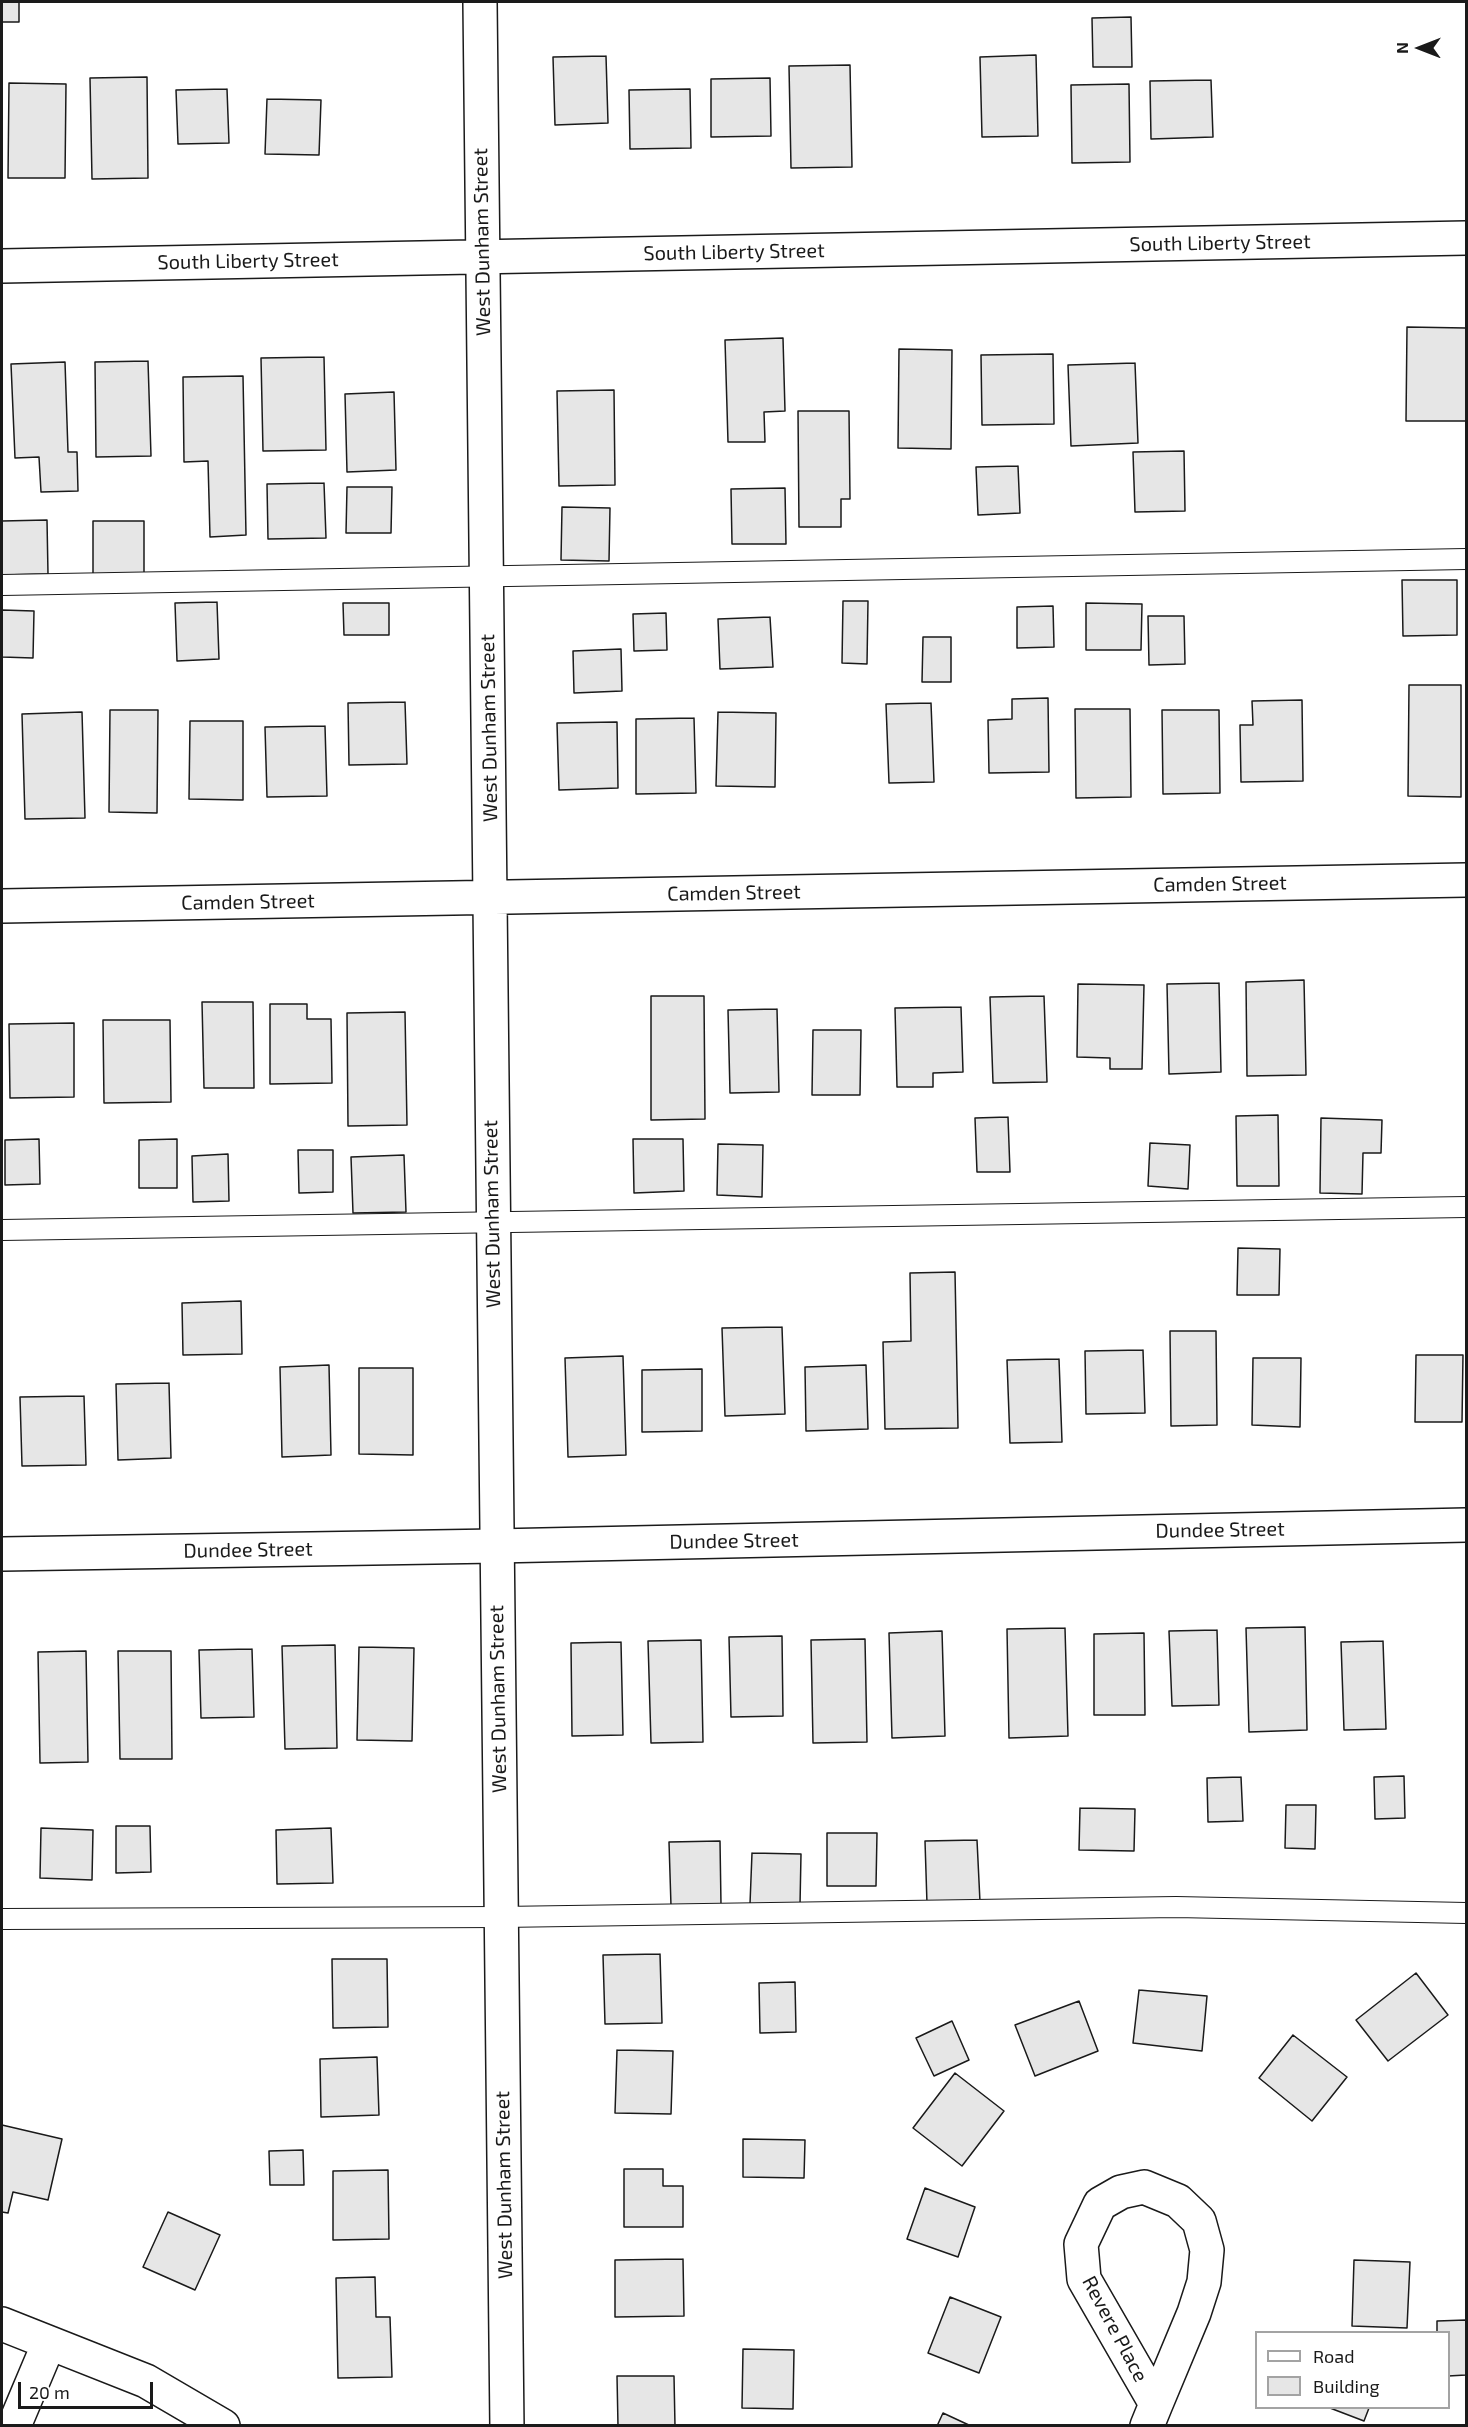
<!DOCTYPE html>
<html>
<head>
<meta charset="utf-8">
<style>
  body { margin:0 }
  #map { position:relative; width:1468px; height:2427px; overflow:hidden; background:#fff; font-family:"Exo 2",sans-serif }
  canvas { display:block }
  .frame { position:absolute; inset:0; border:3px solid #1a1a1a; pointer-events:none }
  .legend { position:absolute; left:1255px; top:2331px; width:195px; height:78px; box-sizing:border-box; background:#fff; border:2px solid #a3a3a3; margin:0; padding:8px 10px; list-style:none; font-size:18px; color:#1a1a1a }
  .legend li { display:flex; align-items:center; gap:12px; height:30px }
  .legend b { width:30px; border:2px solid #a3a3a3 }
  .north { position:absolute; left:1390px; top:18px; width:60px; height:60px; -webkit-text-stroke:4px #fff; paint-order:stroke; rotate:270deg; font-size:16px; font-weight:700; line-height:24px; text-align:center; color:#1a1a1a }
  .north::after { content:''; display:block; margin:auto; width:21px; height:27px; background:#1a1a1a; clip-path:polygon(50% 0,100% 100%,50% 72%,0 100%) }
  .scale { position:absolute; left:18px; top:2382px; width:135px; height:27px; box-sizing:border-box; border:3px solid #1a1a1a; border-top:0; padding-left:8px; font-size:18px; line-height:21px; white-space:nowrap; color:#1a1a1a; -webkit-text-stroke:4px #fff; paint-order:stroke }
</style>
</head>
<body>
<div id="map">
<canvas width="1468" height="2427"></canvas>
<div class="frame"></div>
<ul class="legend">
<li><b style="height:8px;background:#fff"></b>Road</li>
<li><b style="height:16px;background:#e6e6e6"></b>Building</li>
</ul>
<div class="north">N</div>
<div class="scale">20 m</div>
</div>
<script>
const ctx = document.querySelector('canvas').getContext('2d');
ctx.lineJoin = 'round';
function paint(path, color) { ctx.fillStyle = color; ctx.fill(path, 'evenodd'); }
const toPath = rows => new Path2D(rows.map(r => 'M' + r).join(''));
function strokePath(path, color, width, dash) { ctx.strokeStyle = color; ctx.lineWidth = width; ctx.lineCap = dash ? 'butt' : 'round'; ctx.setLineDash(dash || []); ctx.stroke(path); }
function label(font, color, halo, rows, align = 'center') {
  ctx.font = font + ' "Exo 2",sans-serif'; ctx.lineWidth = 4.5; ctx.setLineDash([]); ctx.textBaseline = 'middle'; ctx.strokeStyle = halo; ctx.fillStyle = color; for (const [text, x, y, turn = 0] of rows) {
    ctx.save(); ctx.translate(x, y); ctx.rotate((+turn || 0) * Math.PI / 180); ctx.textAlign = isNaN(turn) ? turn : align; if (halo) ctx.strokeText(text, 0, 0); ctx.fillText(text, 0, 0); ctx.restore();
  }
}
const building = toPath([
  [2,2,19,2,19,22,2,22,2,2],
  [1131,17,1132,67,1093,67,1092,18,1131,17],
  [1036,55,1038,136,982,137,980,57,1036,55],
  [606,56,608,123,555,125,553,57,606,56],
  [850,65,852,167,791,168,789,66,850,65],
  [147,77,148,178,92,179,90,78,147,77],
  [770,78,771,136,711,137,711,79,770,78],
  [1211,80,1213,137,1151,139,1150,81,1211,80],
  [9,83,66,84,65,178,8,178,9,83],
  [1129,84,1130,162,1072,163,1071,85,1129,84],
  [227,89,229,143,178,144,176,90,227,89],
  [690,89,691,148,630,149,629,90,690,89],
  [267,99,321,100,319,155,265,154,267,99],
  [1407,327,1466,328,1466,421,1406,421,1407,327],
  [783,338,785,411,764,412,765,442,728,442,725,340,783,338],
  [899,349,952,350,951,449,898,448,899,349],
  [1053,354,1054,424,982,425,981,355,1053,354],
  [324,357,326,450,263,451,261,358,324,357],
  [148,361,151,456,96,457,95,362,148,361],
  [65,362,68,452,77,452,78,491,41,492,39,457,15,458,11,364,65,362],
  [1135,363,1138,443,1071,446,1068,365,1135,363],
  [243,376,246,535,210,537,208,461,184,462,183,377,243,376],
  [614,390,615,485,559,486,557,391,614,390],
  [394,392,396,470,347,472,345,394,394,392],
  [798,411,849,411,850,499,841,499,841,527,799,527,798,411],
  [1184,451,1185,511,1135,512,1133,452,1184,451],
  [1018,466,1020,513,978,515,976,467,1018,466],
  [324,483,326,538,268,539,267,484,324,483],
  [347,487,392,487,391,533,346,533,347,487],
  [785,488,786,544,732,544,731,489,785,488],
  [562,507,610,508,609,561,561,560,562,507],
  [47,520,48,574,2,575,2,521,47,520],
  [93,521,144,521,144,573,93,574,93,521],
  [1402,580,1457,580,1457,635,1403,636,1402,580],
  [843,601,868,601,867,664,842,663,843,601],
  [217,602,219,659,177,661,175,603,217,602],
  [343,603,389,603,389,635,344,635,343,603],
  [1086,603,1142,604,1141,650,1086,650,1086,603],
  [1053,606,1054,647,1017,648,1017,607,1053,606],
  [2,610,34,611,33,658,2,657,2,610],
  [666,613,667,650,634,651,633,614,666,613],
  [1148,616,1184,616,1185,664,1149,665,1148,616],
  [770,617,773,667,720,669,718,619,770,617],
  [923,637,951,637,951,682,922,682,923,637],
  [621,649,622,691,574,693,573,651,621,649],
  [1409,685,1461,685,1461,797,1408,796,1409,685],
  [1048,698,1049,772,989,773,988,720,1012,719,1012,699,1048,698],
  [1302,700,1303,781,1241,782,1240,725,1253,725,1252,701,1302,700],
  [405,702,407,764,349,765,348,703,405,702],
  [931,703,934,782,889,783,886,704,931,703],
  [1075,709,1130,709,1131,797,1076,798,1075,709],
  [110,710,158,710,157,813,109,812,110,710],
  [1162,710,1219,710,1220,793,1163,794,1162,710],
  [82,712,85,818,25,819,22,714,82,712],
  [718,712,776,713,775,787,716,786,718,712],
  [694,718,696,793,636,794,636,719,694,718],
  [190,721,243,721,243,800,189,799,190,721],
  [617,722,618,788,559,790,557,723,617,722],
  [325,726,327,796,267,797,265,727,325,726],
  [1304,980,1306,1075,1247,1076,1246,982,1304,980],
  [1219,983,1221,1072,1169,1074,1167,984,1219,983],
  [1078,984,1144,985,1142,1069,1110,1069,1110,1058,1077,1057,1078,984],
  [651,996,704,996,705,1119,651,1120,651,996],
  [1044,996,1047,1082,993,1083,990,997,1044,996],
  [202,1002,253,1002,254,1088,204,1088,202,1002],
  [270,1004,307,1004,307,1019,331,1019,332,1083,270,1084,270,1004],
  [961,1007,963,1072,933,1073,933,1087,897,1087,895,1008,961,1007],
  [777,1009,779,1092,730,1093,728,1010,777,1009],
  [405,1012,407,1125,348,1126,347,1013,405,1012],
  [103,1020,170,1020,171,1102,104,1103,103,1020],
  [74,1023,74,1097,10,1098,9,1024,74,1023],
  [813,1030,861,1030,860,1095,812,1095,813,1030],
  [1278,1115,1279,1186,1237,1186,1236,1116,1278,1115],
  [1008,1117,1010,1172,977,1172,975,1118,1008,1117],
  [1321,1118,1382,1120,1381,1153,1363,1153,1362,1194,1320,1193,1321,1118],
  [39,1139,40,1184,5,1185,5,1140,39,1139],
  [177,1139,177,1188,139,1188,139,1140,177,1139],
  [633,1139,683,1139,684,1191,634,1193,633,1139],
  [1150,1143,1190,1145,1188,1189,1148,1186,1150,1143],
  [718,1144,763,1145,762,1197,717,1195,718,1144],
  [298,1150,333,1150,333,1192,299,1193,298,1150],
  [228,1154,229,1201,193,1202,192,1156,228,1154],
  [404,1155,406,1212,353,1213,351,1157,404,1155],
  [1238,1248,1280,1249,1279,1295,1237,1295,1238,1248],
  [955,1272,958,1428,885,1429,883,1342,911,1341,910,1273,955,1272],
  [241,1301,242,1354,183,1355,182,1303,241,1301],
  [782,1327,785,1414,725,1416,722,1328,782,1327],
  [1170,1331,1216,1331,1217,1425,1171,1426,1170,1331],
  [1143,1350,1145,1413,1086,1414,1085,1351,1143,1350],
  [1416,1355,1463,1355,1462,1422,1415,1422,1416,1355],
  [623,1356,626,1455,568,1457,565,1358,623,1356],
  [1253,1358,1301,1358,1300,1427,1252,1425,1253,1358],
  [1059,1359,1062,1442,1010,1443,1007,1360,1059,1359],
  [329,1365,331,1455,282,1457,280,1367,329,1365],
  [866,1365,868,1429,806,1431,805,1367,866,1365],
  [359,1368,413,1368,413,1455,359,1454,359,1368],
  [702,1369,702,1431,642,1432,642,1370,702,1369],
  [169,1383,171,1458,118,1460,116,1384,169,1383],
  [84,1396,86,1465,22,1466,20,1397,84,1396],
  [1305,1627,1307,1730,1249,1732,1246,1628,1305,1627],
  [1065,1628,1068,1736,1009,1738,1007,1629,1065,1628],
  [1217,1630,1219,1705,1172,1706,1169,1631,1217,1630],
  [942,1631,945,1736,892,1738,889,1633,942,1631],
  [1144,1633,1145,1715,1094,1715,1094,1634,1144,1633],
  [782,1636,783,1716,731,1717,729,1637,782,1636],
  [865,1639,867,1742,813,1743,811,1640,865,1639],
  [701,1640,703,1742,651,1743,648,1641,701,1640],
  [1383,1641,1386,1729,1344,1730,1341,1642,1383,1641],
  [621,1642,623,1735,572,1736,571,1643,621,1642],
  [335,1645,337,1748,285,1749,282,1646,335,1645],
  [359,1647,414,1648,412,1741,357,1740,359,1647],
  [252,1649,254,1717,201,1718,199,1650,252,1649],
  [86,1651,88,1762,40,1763,38,1652,86,1651],
  [118,1651,171,1651,172,1759,120,1759,118,1651],
  [1404,1776,1405,1818,1375,1819,1374,1777,1404,1776],
  [1241,1777,1243,1821,1208,1822,1207,1778,1241,1777],
  [1286,1805,1316,1805,1315,1849,1285,1848,1286,1805],
  [1080,1808,1135,1809,1134,1851,1079,1850,1080,1808],
  [116,1826,150,1826,151,1872,116,1873,116,1826],
  [41,1828,93,1830,92,1880,40,1878,41,1828],
  [331,1828,333,1883,277,1884,276,1830,331,1828],
  [827,1833,877,1833,876,1886,827,1886,827,1833],
  [977,1840,980,1902,927,1904,925,1841,977,1840],
  [720,1841,721,1905,671,1906,669,1842,720,1841],
  [752,1853,801,1854,800,1905,750,1904,752,1853],
  [660,1954,662,2023,605,2024,603,1955,660,1954],
  [332,1959,387,1959,388,2027,333,2028,332,1959],
  [1416,1973,1448,2015,1388,2061,1356,2020,1416,1973],
  [795,1982,796,2032,760,2033,759,1983,795,1982],
  [1139,1990,1207,1996,1202,2051,1133,2043,1139,1990],
  [1079,2001,1098,2051,1035,2076,1015,2025,1079,2001],
  [952,2021,969,2060,934,2076,916,2038,952,2021],
  [1293,2035,1347,2077,1312,2121,1259,2078,1293,2035],
  [617,2050,673,2051,671,2114,615,2113,617,2050],
  [377,2057,379,2115,321,2117,320,2059,377,2057],
  [955,2073,1004,2111,962,2166,913,2128,955,2073],
  [2,2125,62,2139,48,2200,13,2192,8,2213,2,2212,2,2125],
  [743,2139,805,2140,804,2178,743,2177,743,2139],
  [303,2150,304,2185,270,2185,269,2151,303,2150],
  [624,2169,663,2169,663,2186,683,2186,683,2227,624,2227,624,2169],
  [388,2170,389,2239,333,2240,333,2171,388,2170],
  [925,2188,975,2207,958,2257,907,2239,925,2188],
  [168,2212,220,2235,195,2290,143,2267,168,2212],
  [683,2259,684,2316,615,2317,615,2260,683,2259],
  [1354,2260,1410,2262,1407,2328,1352,2326,1354,2260],
  [375,2277,376,2317,390,2317,392,2377,338,2378,336,2278,375,2277],
  [950,2297,1001,2317,979,2373,928,2353,950,2297],
  [1466,2320,1466,2375,1448,2376,1448,2332,1437,2332,1437,2321,1466,2320],
  [743,2349,794,2350,793,2409,742,2408,743,2349],
  [617,2376,674,2376,675,2426,618,2426,617,2376],
  [1330,2408,1369,2408,1364,2421,1330,2408],
  [943,2413,971,2426,937,2426,943,2413]
]);
const lane = toPath([
  [2,585,1466,559],
  [2,1230,1466,1207],
  [2,1919,501,1917,1176,1907,1466,1913]
]);
const street = toPath([
  [480,2,507,2426],
  [2,266,1466,238],
  [2,906,1466,880],
  [2,2324,146,2381,223,2426],
  [14,2426,49,2343],
  [1147,2426,1156,2404,1194,2313,1204,2282,1207,2250,1199,2221,1178,2201,1144,2187,1121,2192,1100,2204,1081,2244,1084,2279,1156,2404]
]);
const secondary = toPath([
  [2,1554,496,1546,1466,1525]
]);
const streetNames = [
  ["West Dunham Street",482,242,-91],
  ["South Liberty Street",1220,243,-1],
  ["South Liberty Street",734,252,-1],
  ["South Liberty Street",248,261,-1],
  ["West Dunham Street",489,728,-91],
  ["Camden Street",1220,884,-1],
  ["Camden Street",734,893,-1],
  ["Camden Street",248,902,-1],
  ["West Dunham Street",492,1214,-91],
  ["Dundee Street",1220,1530,-1],
  ["Dundee Street",734,1541,-1],
  ["Dundee Street",248,1550,-1],
  ["West Dunham Street",498,1699,-91],
  ["West Dunham Street",504,2185,-91],
  ["Revere Place",1115,2329,62]
];
paint(building, '#e6e6e6');
strokePath(building, '#1a1a1a', 1.5);
strokePath(lane, '#1a1a1a', 22);
strokePath(street, '#1a1a1a', 36);
strokePath(secondary, '#1a1a1a', 36);
strokePath(lane, '#fff', 20);
strokePath(street, '#fff', 33);
strokePath(secondary, '#fff', 33);
label('20px', '#1a1a1a', '#fff', streetNames);
</script>
</body>
</html>
